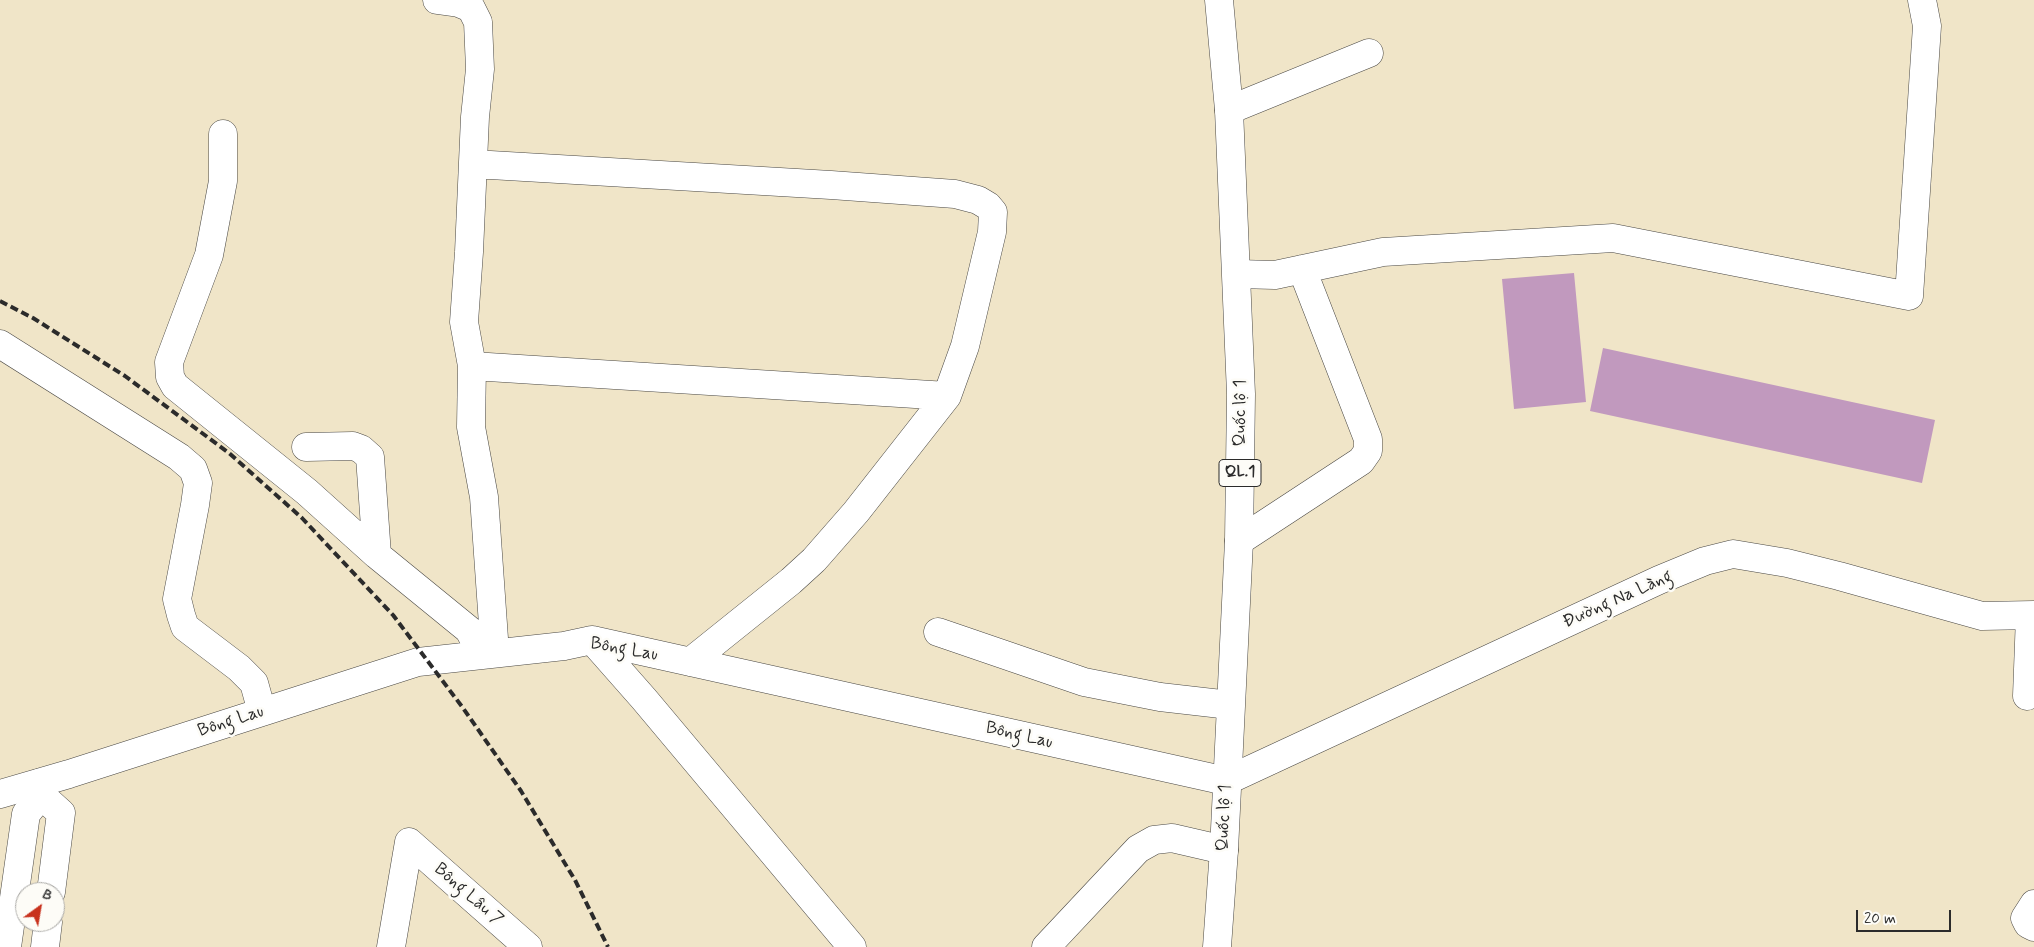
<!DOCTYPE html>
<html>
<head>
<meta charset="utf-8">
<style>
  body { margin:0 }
  #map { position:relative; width:2034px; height:947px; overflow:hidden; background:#f0e5c8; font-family:Mynerve,sans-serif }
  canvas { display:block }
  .north { position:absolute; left:15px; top:882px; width:50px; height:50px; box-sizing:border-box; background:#fdfcf7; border:1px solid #a9a8a5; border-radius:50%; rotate:32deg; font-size:14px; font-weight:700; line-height:20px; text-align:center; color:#2b2b2b }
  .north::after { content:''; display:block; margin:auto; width:18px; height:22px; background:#c8321e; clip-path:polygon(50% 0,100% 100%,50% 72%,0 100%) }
  .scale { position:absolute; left:1856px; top:910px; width:95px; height:22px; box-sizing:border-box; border:2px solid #2b2b2b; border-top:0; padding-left:6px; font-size:15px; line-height:18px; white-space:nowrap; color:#2b2b2b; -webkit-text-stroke:4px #fdfcf7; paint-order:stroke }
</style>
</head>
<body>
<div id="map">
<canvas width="2034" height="947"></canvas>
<div class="north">B</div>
<div class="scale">20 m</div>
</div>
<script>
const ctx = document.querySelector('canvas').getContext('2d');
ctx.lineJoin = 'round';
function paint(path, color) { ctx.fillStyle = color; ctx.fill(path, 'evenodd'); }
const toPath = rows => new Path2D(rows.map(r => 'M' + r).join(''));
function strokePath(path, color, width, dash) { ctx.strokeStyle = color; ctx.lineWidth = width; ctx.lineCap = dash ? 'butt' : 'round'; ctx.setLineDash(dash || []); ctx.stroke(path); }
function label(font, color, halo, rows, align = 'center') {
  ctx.font = font + ' Mynerve,sans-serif'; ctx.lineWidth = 5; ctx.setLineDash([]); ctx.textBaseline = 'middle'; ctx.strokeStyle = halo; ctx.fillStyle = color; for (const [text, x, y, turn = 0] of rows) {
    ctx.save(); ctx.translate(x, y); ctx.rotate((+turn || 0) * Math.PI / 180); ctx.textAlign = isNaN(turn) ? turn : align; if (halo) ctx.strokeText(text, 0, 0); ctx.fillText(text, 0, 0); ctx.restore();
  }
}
const building = toPath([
  [1574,273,1586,402,1514,409,1502,279],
  [1603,348,1935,420,1922,483,1590,411]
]);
const minor = toPath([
  [437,0,459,3,471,8,478,22,480,69,475,117,469,252,464,322,472,366,471,427,484,497,495,653],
  [1229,110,1369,53],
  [223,134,223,181,209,255,169,362,170,377,175,386,307,492,377,555,469,630,482,654],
  [473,164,831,185,955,194,978,200,988,206,993,212,992,232,965,346,947,396,856,512,814,560,791,581,690,662],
  [1237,274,1275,275,1383,252,1613,238,1909,296,1927,26,1922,0],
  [0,344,179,457,193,469,198,483,195,505,177,599,181,615,185,627,239,668,254,683,262,712],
  [472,366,947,396],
  [306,447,353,446,361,449,370,457,377,555],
  [1239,541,1361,461,1368,451,1368,439,1302,269],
  [938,632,1084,682,1160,697,1230,705],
  [592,640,644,699,852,947],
  [2027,696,2030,616],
  [0,794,69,774,418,662,564,646,592,640,1226,781],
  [409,842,528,947],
  [2034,904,2025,918,2028,924,2034,927],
  [391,947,409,842],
  [1046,947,1138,849,1154,840,1172,838,1224,850]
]);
const major = toPath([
  [1226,781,1659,580,1705,561,1733,554,1787,563,1839,576,1982,616,2034,615],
  [39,783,41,795,61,813,51,892],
  [7,947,26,814,41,795],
  [45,947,48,922]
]);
const highway = toPath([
  [1217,947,1224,850,1239,541,1241,394,1229,110,1219,0]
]);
const rail = toPath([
  [0,301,33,318,125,376,229,453,302,518,393,615,463,708,521,791,575,880,608,947]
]);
const shields = [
  [1240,473,42]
];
const shieldNames = [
  ["QL.1",1240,473]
];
const streetNames = [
  ["Quốc lộ 1",1241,413,-90],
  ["Đường Na Làng",1618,600,-24],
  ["Bông Lau",624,650,10],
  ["Bông Lau",231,722,-18],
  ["Bông Lau",1019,736,13],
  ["Quốc lộ 1",1225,818,-88],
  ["Bông Lâu 7",468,895,41]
];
paint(building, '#c199be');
strokePath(minor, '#494743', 29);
strokePath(major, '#494743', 29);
strokePath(highway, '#494743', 29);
strokePath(minor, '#fff', 28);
strokePath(major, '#fff', 28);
strokePath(highway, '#fff', 28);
strokePath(rail, '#2b2b2b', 4, [8, 4]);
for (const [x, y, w] of shields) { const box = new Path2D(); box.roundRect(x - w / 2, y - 13.5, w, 27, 4); ctx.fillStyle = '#fdfcf7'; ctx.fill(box); strokePath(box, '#2b2b2b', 1); }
label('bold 16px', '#2b2b2b', null, shieldNames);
label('18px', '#2b2b2b', '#fdfcf7', streetNames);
</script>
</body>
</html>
